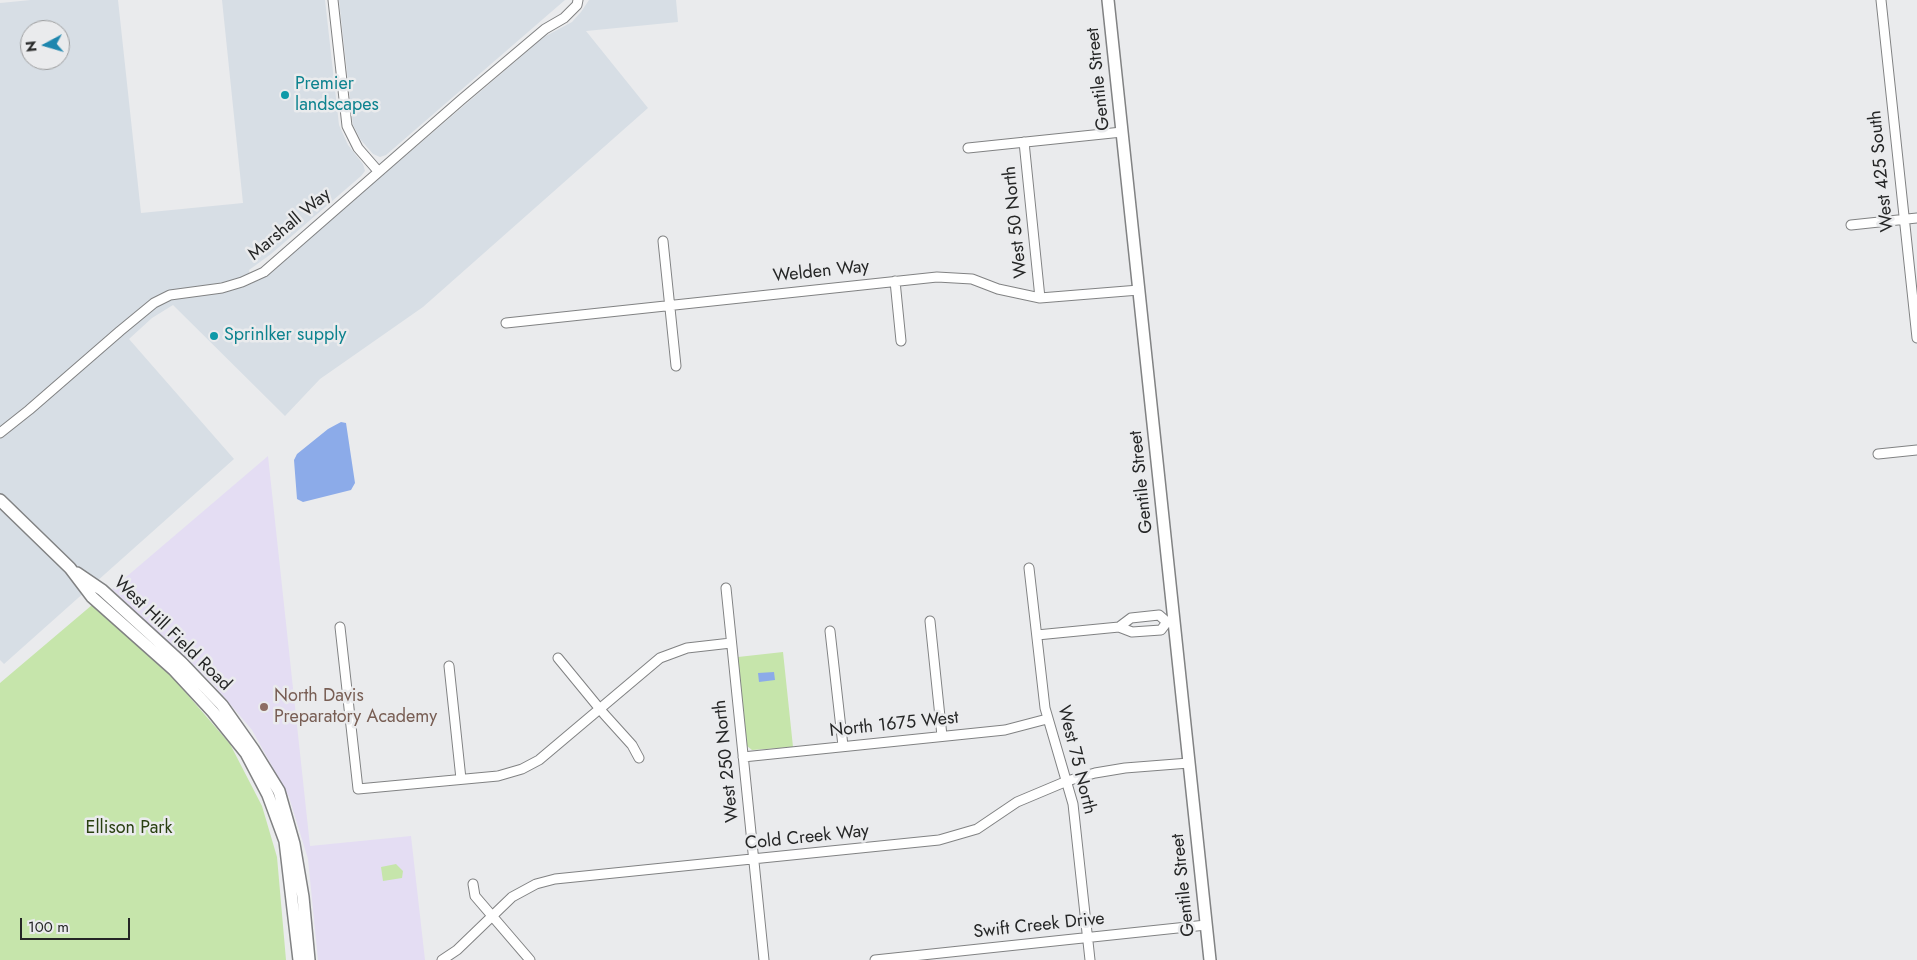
<!DOCTYPE html>
<html>
<head>
<meta charset="utf-8">
<style>
  body { margin:0 }
  #map { position:relative; width:1917px; height:960px; overflow:hidden; background:#eaebed; font-family:Jost,sans-serif }
  canvas { display:block }
  .north { position:absolute; left:20px; top:20px; width:50px; height:50px; box-sizing:border-box; background:#eaebed; border:1px solid #9b9c9d; border-radius:50%; rotate:264deg; font-size:14px; font-weight:700; line-height:20px; text-align:center; color:#252626 }
  .north::after { content:''; display:block; margin:auto; width:18px; height:22px; background:#1d86ae; clip-path:polygon(50% 0,100% 100%,50% 72%,0 100%) }
  .scale { position:absolute; left:20px; top:918px; width:110px; height:22px; box-sizing:border-box; border:2px solid #252626; border-top:0; padding-left:6px; font-size:15px; line-height:18px; white-space:nowrap; color:#252626; -webkit-text-stroke:4px #eaebed; paint-order:stroke }
</style>
</head>
<body>
<div id="map">
<canvas width="1917" height="960"></canvas>
<div class="north">N</div>
<div class="scale">100 m</div>
</div>
<script>
const ctx = document.querySelector('canvas').getContext('2d');
ctx.lineJoin = 'round';
function paint(path, color) { ctx.fillStyle = color; ctx.fill(path, 'evenodd'); }
const toPath = rows => new Path2D(rows.map(r => 'M' + r).join(''));
function strokePath(path, color, width, dash) { ctx.strokeStyle = color; ctx.lineWidth = width; ctx.lineCap = dash ? 'butt' : 'round'; ctx.setLineDash(dash || []); ctx.stroke(path); }
function label(font, color, halo, rows, align = 'center') {
  ctx.font = font + ' Jost,sans-serif'; ctx.lineWidth = 5; ctx.setLineDash([]); ctx.textBaseline = 'middle'; ctx.strokeStyle = halo; ctx.fillStyle = color; for (const [text, x, y, turn = 0] of rows) {
    ctx.save(); ctx.translate(x, y); ctx.rotate((+turn || 0) * Math.PI / 180); ctx.textAlign = isNaN(turn) ? turn : align; if (halo) ctx.strokeText(text, 0, 0); ctx.fillText(text, 0, 0); ctx.restore();
  }
}
const built = toPath([
  [31,0,118,0,141,213,243,203,222,0,325,0,339,125,348,145,363,164,365,171,361,176,271,254,249,270,251,284,277,266,544,37,572,22,581,12,589,0,676,0,678,22,586,31,648,108,423,307,320,379,285,416,173,305,152,318,129,339,234,459,4,664,0,660,0,3],
  [30,30,60,30,60,60,30,60],
  [339,0,565,0,386,155,380,157,373,154,360,139,353,125]
]);
const education = toPath([
  [268,456,310,846,411,836,425,960,318,960,308,859,289,797,252,730,213,684,112,589]
]);
const green = toPath([
  [92,605,174,679,230,744,262,806,277,857,286,960,0,960,0,683],
  [783,652,793,747,752,750,747,746,738,657],
  [396,864,403,871,402,878,383,881,381,867]
]);
const water = toPath([
  [341,422,346,423,355,483,351,490,303,502,297,499,294,460,297,454,328,429],
  [774,672,775,680,759,682,758,673]
]);
const minor = toPath([
  [333,0,347,126,358,148,378,171],
  [1881,0,1917,338],
  [1024,142,1040,298],
  [968,148,1122,132],
  [1851,225,1917,218],
  [663,241,676,366],
  [895,281,901,341],
  [506,323,937,277,972,279,998,289,1040,298,1139,290],
  [0,433,29,410,120,331,154,303,170,295,222,288,242,282,264,272,461,100,545,29,564,18,577,5,578,0],
  [1878,454,1917,450],
  [1029,568,1045,708,1073,804,1090,960],
  [726,588,764,960],
  [930,621,942,736],
  [340,627,358,789,498,776,522,769,539,760,660,658,687,648,731,643],
  [1119,627,1131,618,1159,615,1167,622],
  [830,631,843,746],
  [1037,635,1119,627,1132,632,1161,630,1167,622,1174,621],
  [558,658,604,714,632,745,639,758],
  [449,666,461,779],
  [743,757,1005,730,1047,719],
  [473,884,475,896,530,960],
  [442,960,457,950,512,897,536,884,555,879,939,840,977,829,1017,802,1067,781,1095,773,1125,768,1189,763],
  [875,960,1206,925]
]);
const major = toPath([
  [1108,0,1210,960],
  [0,500,70,568,92,597,174,670,213,712,246,753,268,795,285,841,299,960],
  [77,573,102,590,182,663,222,705,253,749,279,791,294,844,303,897,309,960]
]);
const markers = [
  [285,95,5,"#0f9aa8"],
  [214,336,5,"#0f9aa8"],
  [264,707,5,"#8d6e63"]
];
const streetNames = [
  ["Gentile Street",1099,79,-96],
  ["West 425 South",1882,171,-96],
  ["West 50 North",1016,222,-96],
  ["Marshall Way",290,225,-40],
  ["Welden Way",821,272,-6],
  ["Gentile Street",1142,482,-96],
  ["West Hill Field Road",172,634,44],
  ["North 1675 West",894,725,-6],
  ["West 75 North",1076,760,76],
  ["West 250 North",727,761,-96],
  ["Cold Creek Way",807,838,-6],
  ["Gentile Street",1184,885,-96],
  ["Swift Creek Drive",1039,926,-6]
];
const cultureNames = [
  ["Premier",295,85],
  ["landscapes",295,106],
  ["Sprinlker supply",224,336]
];
const educationNames = [
  ["North Davis",274,697],
  ["Preparatory Academy",274,718]
];
const parkNames = [
  ["Ellison Park",129,829]
];
paint(built, '#d7dee5');
paint(education, '#e4ddf3');
paint(green, '#c6e5ab');
paint(water, '#8cabe9');
strokePath(minor, '#818283', 11);
strokePath(major, '#818283', 14);
strokePath(minor, '#fff', 9);
strokePath(major, '#fff', 11);
for (const [x, y, r, color] of markers) { const dot = new Path2D(); dot.arc(x, y, r, 0, 2 * Math.PI); ctx.fillStyle = color; ctx.fill(dot); strokePath(dot, '#eaebed', 2); }
label('18px', '#252626', '#eaebed', streetNames);
label('18px', '#0d838f', '#eaebed', cultureNames, 'left');
label('18px', '#785e54', '#eaebed', educationNames, 'left');
label('18px', '#294011', '#eaebed', parkNames);
</script>
</body>
</html>
